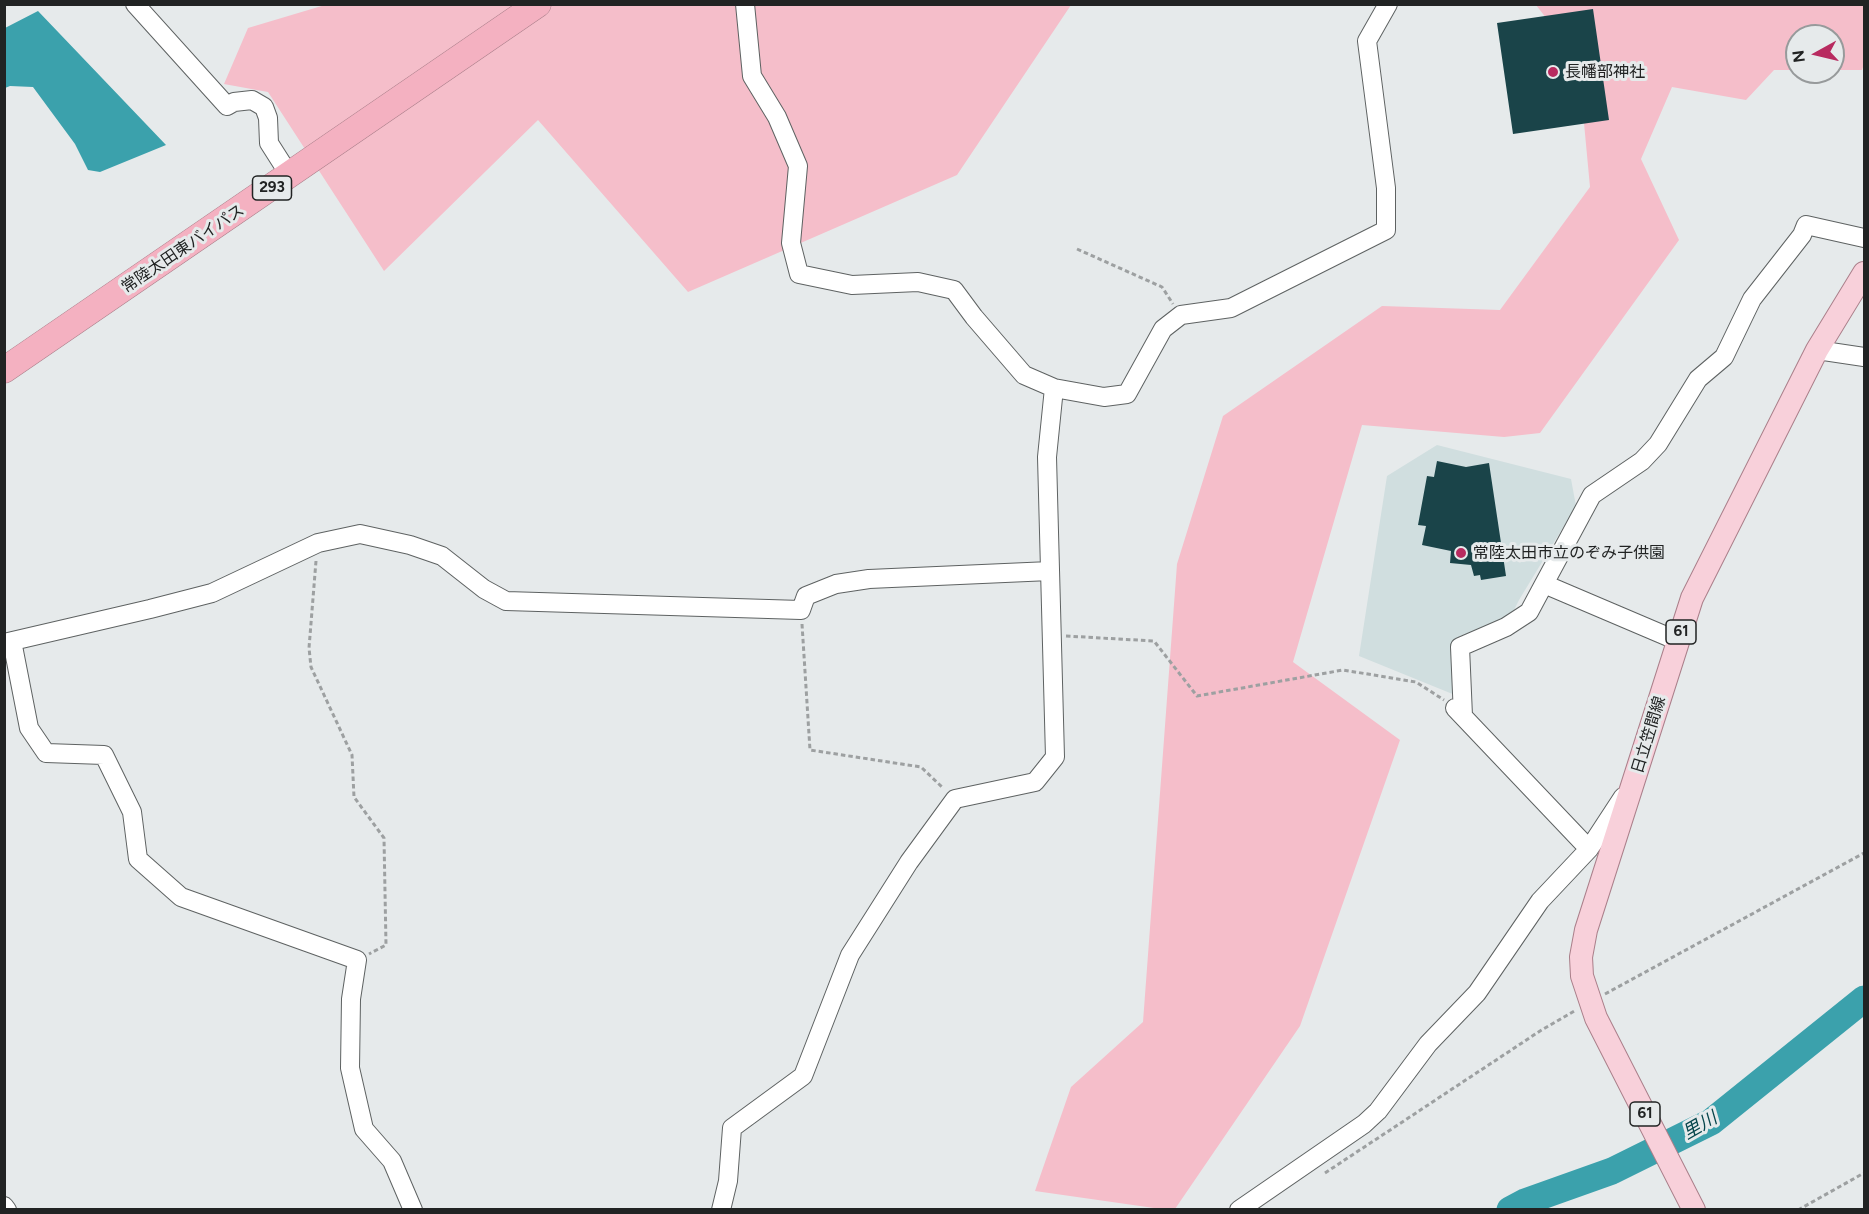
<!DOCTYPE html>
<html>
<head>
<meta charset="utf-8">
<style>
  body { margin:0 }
  #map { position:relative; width:1869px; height:1214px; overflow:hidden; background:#e6eaeb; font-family:Figtree,sans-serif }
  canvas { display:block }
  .frame { position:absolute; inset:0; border:6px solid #212323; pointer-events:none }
  .north { position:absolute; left:1785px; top:24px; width:60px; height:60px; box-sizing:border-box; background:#e6eaeb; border:2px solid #979a9b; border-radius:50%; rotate:262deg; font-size:16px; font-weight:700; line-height:24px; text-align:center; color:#212323 }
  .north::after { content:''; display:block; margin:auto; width:21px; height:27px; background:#b82b60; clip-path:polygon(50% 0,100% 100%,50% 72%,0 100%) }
</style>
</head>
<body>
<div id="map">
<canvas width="1869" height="1214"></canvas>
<div class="frame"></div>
<div class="north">N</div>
</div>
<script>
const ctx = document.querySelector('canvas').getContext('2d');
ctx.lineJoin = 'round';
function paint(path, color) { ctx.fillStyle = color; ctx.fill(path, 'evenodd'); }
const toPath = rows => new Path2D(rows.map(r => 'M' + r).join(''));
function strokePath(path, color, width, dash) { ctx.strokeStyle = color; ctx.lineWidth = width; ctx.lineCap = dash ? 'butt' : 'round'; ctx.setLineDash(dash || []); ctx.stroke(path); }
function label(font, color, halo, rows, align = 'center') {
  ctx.font = font + ' Figtree,"Noto Sans JP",sans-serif'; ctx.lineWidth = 6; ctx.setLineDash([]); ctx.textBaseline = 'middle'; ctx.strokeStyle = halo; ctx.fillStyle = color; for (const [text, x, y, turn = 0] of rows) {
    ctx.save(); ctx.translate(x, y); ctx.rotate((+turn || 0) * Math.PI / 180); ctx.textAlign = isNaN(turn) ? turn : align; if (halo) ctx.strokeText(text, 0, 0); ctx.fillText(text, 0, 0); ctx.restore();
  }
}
const built = toPath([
  [1437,445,1571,479,1576,506,1519,600,1508,622,1457,640,1455,695,1359,656,1387,476]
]);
const green = toPath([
  [325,5,1071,5,957,175,688,292,538,120,384,271,268,92,224,84,248,28],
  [1536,5,1864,5,1864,64,1862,70,1833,70,1833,36,1797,36,1797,70,1774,70,1746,100,1672,87,1641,159,1679,240,1540,433,1504,437,1362,425,1293,662,1400,740,1300,1026,1175,1209,1161,1209,1035,1191,1071,1087,1143,1022,1177,564,1223,416,1382,306,1500,310,1590,187,1578,59]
]);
const water = toPath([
  [38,11,166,145,100,172,88,170,75,144,33,87,10,86,5,88,5,28]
]);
const river = toPath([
  [1510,1210,1525,1202,1612,1171,1711,1122,1864,999]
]);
const building = toPath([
  [1593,9,1609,120,1513,134,1497,23],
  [1437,461,1466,467,1489,463,1506,576,1481,580,1480,575,1474,576,1471,565,1450,563,1451,551,1422,545,1426,526,1418,525,1427,476,1434,477]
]);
const path = toPath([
  [1077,249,1162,287,1173,304],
  [316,561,309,648,311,667,352,755,354,797,384,838,386,945,369,954],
  [802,624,810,750,921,767,943,788],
  [1066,636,1154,641,1197,696,1343,670,1416,682,1444,700],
  [1605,994,1864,853],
  [1325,1173,1540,1031,1576,1010],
  [1798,1210,1864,1173]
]);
const minor = toPath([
  [135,4,227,106,234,102,252,100,264,107,268,118,269,143,290,176],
  [745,4,752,76,777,117,798,166,791,243,799,274,852,285,918,282,954,290,974,317,1024,375,1054,388,1104,397,1127,394,1163,329,1181,315,1231,308,1386,230,1386,188,1367,41,1388,4],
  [1817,350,1864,357],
  [12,641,29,728,46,753,104,755,132,812,138,859,181,897,357,960,351,999,350,1068,364,1129,392,1161,413,1210],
  [1678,641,1544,584,1592,495,1642,461,1658,444,1698,379,1724,357,1752,299,1802,235,1806,225,1864,238],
  [4,643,150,609,212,593,318,543,360,534,410,545,442,556,484,589,506,601,801,610,806,596,836,584,869,579,1050,571],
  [1455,708,1589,849],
  [1463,716,1460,647,1506,627,1529,612,1544,584],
  [4,1206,7,1210],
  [721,1210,728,1181,732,1128,803,1076,850,955,909,862,955,799,1035,782,1055,757,1047,457,1054,388],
  [1239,1210,1364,1124,1378,1111,1428,1044,1477,993,1540,901,1589,849,1623,797]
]);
const major = toPath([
  [1694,1210,1596,1018,1582,976,1581,957,1586,930,1692,598,1817,350,1864,273]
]);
const highway = toPath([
  [4,370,538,4]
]);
const markers = [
  [1553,72,6,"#b82b60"],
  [1461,553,6,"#b82b60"]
];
const shields = [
  [272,188,39],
  [1681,632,30],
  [1645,1114,30]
];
const shieldNames = [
  ["293",272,188],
  ["61",1681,632],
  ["61",1645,1114]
];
const poiNames = [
  ["長幡部神社",1565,72],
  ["常陸太田市立のぞみ子供園",1473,553]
];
const streetNames = [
  ["常陸太田東バイパス",183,249,-34],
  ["日立笠間線",1649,735,-73]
];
const waterNames = [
  ["里川",1700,1126,-30]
];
paint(built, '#d0dedf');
paint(green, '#f5beca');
paint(water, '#3ba1ac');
strokePath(river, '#3ba1ac', 27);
paint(building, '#1a4449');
strokePath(minor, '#5e6262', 20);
strokePath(major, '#aa7f8a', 24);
strokePath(highway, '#aa7f8a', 27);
strokePath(path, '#9da0a1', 3, [4.5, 3]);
strokePath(minor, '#fff', 18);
strokePath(major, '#f8d0da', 22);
strokePath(highway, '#f4b1c1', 26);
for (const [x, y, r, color] of markers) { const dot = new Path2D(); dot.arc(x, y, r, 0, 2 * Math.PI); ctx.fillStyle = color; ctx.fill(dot); strokePath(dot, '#e6eaeb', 2); }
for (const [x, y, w] of shields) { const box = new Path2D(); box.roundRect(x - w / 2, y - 12, w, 24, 4.5); ctx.fillStyle = '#e6eaeb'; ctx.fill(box); strokePath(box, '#212323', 1.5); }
label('bold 15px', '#212323', null, shieldNames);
label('16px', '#212323', '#e6eaeb', poiNames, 'left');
label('16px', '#212323', '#e6eaeb', streetNames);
label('italic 18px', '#07464c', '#e6eaeb', waterNames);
</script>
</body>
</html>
